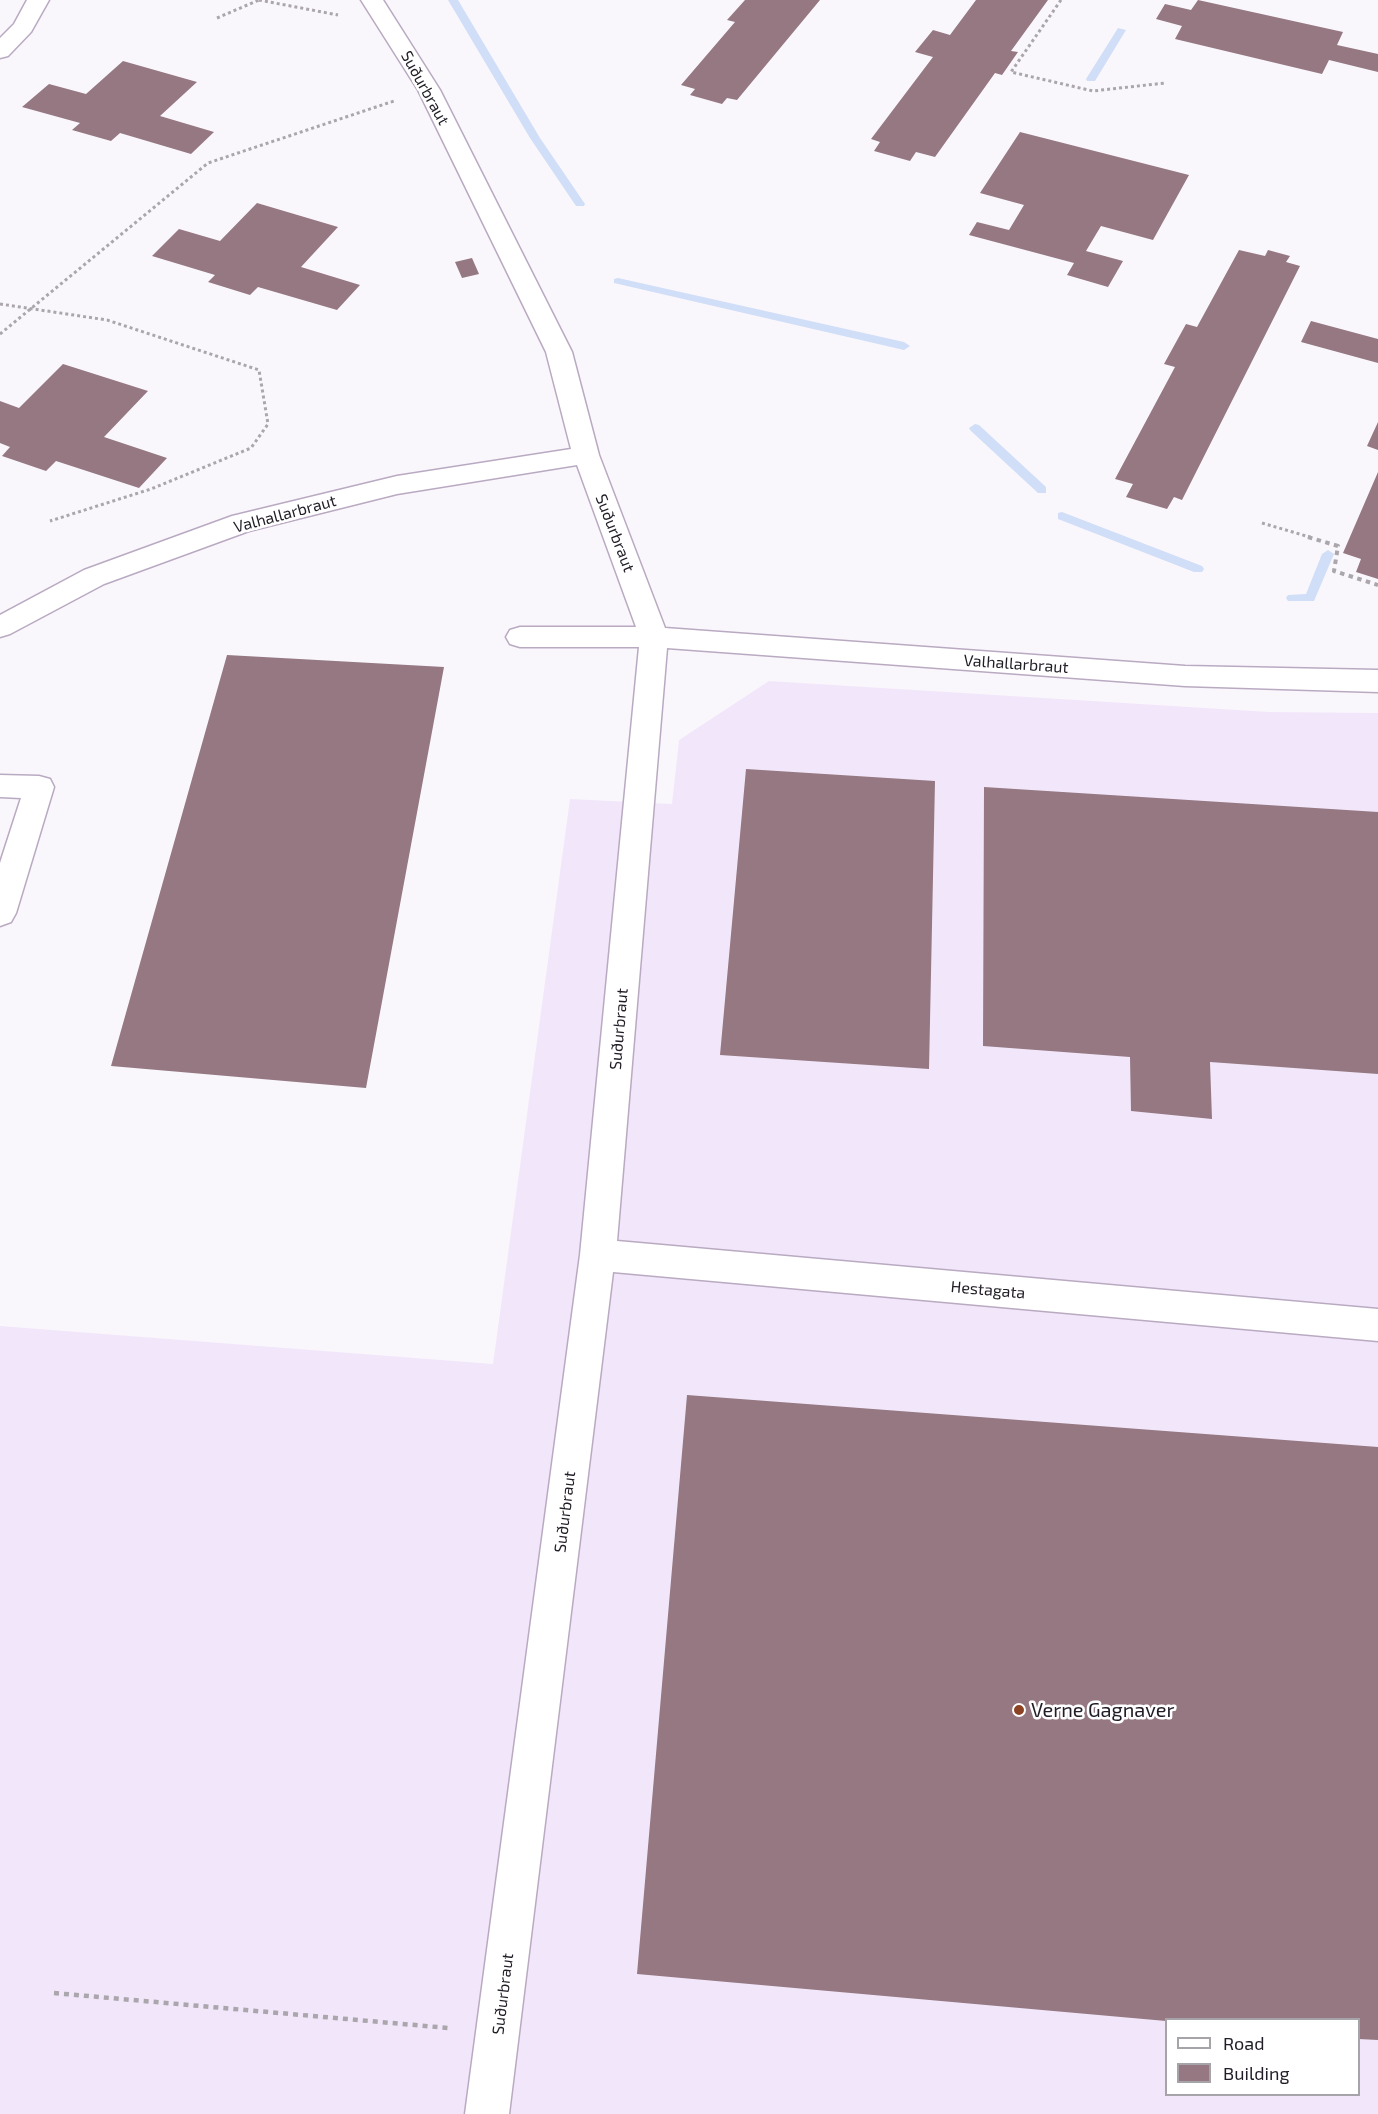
<!DOCTYPE html>
<html>
<head>
<meta charset="utf-8">
<style>
  body { margin:0 }
  #map { position:relative; width:1378px; height:2114px; overflow:hidden; background:#faf7fc; font-family:"Exo 2",sans-serif }
  canvas { display:block }
  .legend { position:absolute; left:1165px; top:2018px; width:195px; height:78px; box-sizing:border-box; background:#fff; border:2px solid #a6a4a8; margin:0; padding:8px 10px; list-style:none; font-size:18px; color:#211c25 }
  .legend li { display:flex; align-items:center; gap:12px; height:30px }
  .legend b { width:30px; border:2px solid #a6a4a8 }
</style>
</head>
<body>
<div id="map">
<canvas width="1378" height="2114"></canvas>
<ul class="legend">
<li><b style="height:8px;background:#fff"></b>Road</li>
<li><b style="height:16px;background:#957882"></b>Building</li>
</ul>
</div>
<script>
const ctx = document.querySelector('canvas').getContext('2d');
ctx.lineJoin = 'round';
function paint(path, color) { ctx.fillStyle = color; ctx.fill(path, 'evenodd'); }
const toPath = rows => new Path2D(rows.map(r => 'M' + r).join(''));
function strokePath(path, color, width, dash) { ctx.strokeStyle = color; ctx.lineWidth = width; ctx.lineCap = dash ? 'butt' : 'round'; ctx.setLineDash(dash || []); ctx.stroke(path); }
function label(font, color, halo, rows, align = 'center') {
  ctx.font = font + ' "Exo 2",sans-serif'; ctx.lineWidth = 5; ctx.setLineDash([]); ctx.textBaseline = 'middle'; ctx.strokeStyle = halo; ctx.fillStyle = color; for (const [text, x, y, turn = 0] of rows) {
    ctx.save(); ctx.translate(x, y); ctx.rotate((+turn || 0) * Math.PI / 180); ctx.textAlign = isNaN(turn) ? turn : align; if (halo) ctx.strokeText(text, 0, 0); ctx.fillText(text, 0, 0); ctx.restore();
  }
}
const built = toPath([
  [769,681,1270,712,1378,713,1378,2114,0,2114,0,1326,493,1364,570,799,672,804,679,740],
  [1166,2020,1358,2020,1358,2094,1166,2094]
]);
const stream = toPath([
  [448,0,458,0,540,138,585,204,584,206,576,206,530,138,448,0],
  [1118,28,1126,30,1095,81,1087,81,1086,79,1118,28],
  [618,278,904,342,910,346,904,350,614,283,614,279,618,278],
  [975,424,979,425,1046,487,1046,493,1038,493,971,431,969,428,975,424],
  [1062,512,1202,566,1204,569,1202,572,1194,572,1058,519,1058,513,1062,512],
  [1328,550,1334,554,1314,601,1288,601,1286,598,1288,595,1306,594,1322,554,1328,550]
]);
const building = toPath([
  [745,0,820,0,737,100,727,98,722,104,690,95,695,89,681,85,735,22,727,20],
  [976,0,1048,0,1011,51,1018,52,1002,75,995,73,935,157,916,152,910,161,874,151,880,142,871,139,933,57,915,52,933,30,950,35],
  [1198,0,1343,32,1337,45,1378,54,1378,72,1329,60,1322,74,1175,39,1182,26,1156,19,1165,4,1191,10],
  [123,61,197,82,160,116,214,132,191,154,120,133,111,141,72,130,80,123,22,107,49,84,86,94],
  [1020,132,1189,175,1153,240,1101,226,1086,251,1123,261,1108,287,1067,275,1074,263,969,235,977,222,1009,230,1024,205,980,193],
  [257,203,338,227,301,267,360,285,337,310,258,287,250,295,208,282,215,275,152,256,179,229,220,241],
  [1239,250,1265,256,1268,250,1290,256,1286,262,1300,266,1182,500,1174,497,1167,509,1126,497,1133,484,1115,479,1175,367,1164,364,1186,324,1197,327],
  [472,258,479,274,462,278,455,262],
  [1311,321,1378,339,1378,363,1301,342],
  [63,364,148,391,104,437,167,458,139,488,56,461,46,471,2,456,10,447,0,443,0,401,19,408],
  [1378,422,1378,450,1367,446],
  [1378,472,1378,579,1356,572,1361,559,1343,553],
  [227,655,444,667,366,1088,111,1066],
  [746,769,935,781,929,1069,720,1055],
  [984,787,1378,812,1378,1074,1210,1062,1212,1119,1131,1111,1130,1057,983,1046],
  [687,1395,1378,1447,1378,2040,1358,2039,1358,2020,1166,2020,1166,2021,637,1974]
]);
const pathFar2 = toPath([
  [259,0,338,15],
  [1061,0,1011,72,1093,91,1165,83],
  [217,18,259,0],
  [0,304,107,320,259,370,268,424,251,448,151,489,50,521],
  [0,334,208,163,394,101],
  [1262,523,1313,538]
]);
const pathFar1 = toPath([
  [1308,537,1338,546,1334,571,1378,585]
]);
const path = toPath([
  [54,1993,448,2028]
]);
const minor = toPath([
  [27,0,49,0,31,32,8,56,0,58,0,38,14,24,27,0],
  [361,0,383,0,440,90,572,352,599,455,665,628,1185,666,1378,670,1378,692,1185,686,667,648,617,1241,1378,1309,1378,1341,613,1272,509,2114,465,2114,580,1255,639,647,520,647,510,644,506,637,510,630,520,627,636,627,577,465,397,494,249,531,104,584,10,634,0,637,0,615,84,570,232,516,397,476,571,449,546,352,418,90,361,0],
  [0,775,39,776,50,779,54,787,16,913,11,922,0,926,0,863,21,798,0,797,0,775]
]);
const markers = [
  [1019,1710,6,"#8c4324"]
];
const streetNames = [
  ["Suðurbraut",425,88,61],
  ["Valhallarbraut",285,514,-15],
  ["Suðurbraut",615,533,69],
  ["Valhallarbraut",1016,664,4],
  ["Suðurbraut",619,1029,-85],
  ["Hestagata",988,1290,5],
  ["Suðurbraut",565,1512,-83],
  ["Suðurbraut",503,1994,-83]
];
const nearPoinames = [
  ["Verne Gagnaver",1031,1710]
];
paint(built, '#f2e7fa');
paint(stream, '#d0def7');
paint(building, '#957882');
strokePath(minor, '#b9aac2', 3);
strokePath(pathFar2, '#aaa6ac', 3, [3, 3]);
strokePath(pathFar1, '#aaa6ac', 4, [4.5, 4.5]);
strokePath(path, '#aaa6ac', 4.5, [5, 5]);
paint(minor, '#fff');
for (const [x, y, r, color] of markers) { const dot = new Path2D(); dot.arc(x, y, r, 0, 2 * Math.PI); ctx.fillStyle = color; ctx.fill(dot); strokePath(dot, '#fff', 2); }
label('16px', '#211c25', '#fff', streetNames);
label('20px', '#211c25', '#fff', nearPoinames, 'left');
</script>
</body>
</html>
